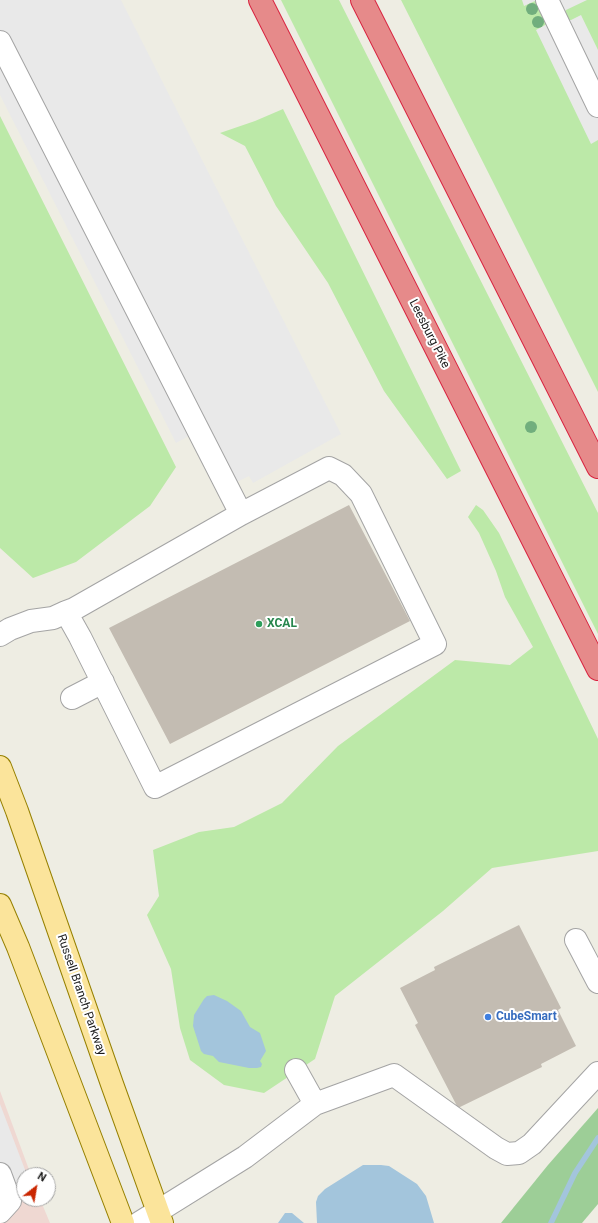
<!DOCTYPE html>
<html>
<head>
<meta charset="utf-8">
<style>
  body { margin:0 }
  #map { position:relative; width:598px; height:1223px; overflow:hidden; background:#eeede3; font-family:Roboto,sans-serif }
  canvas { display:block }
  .north { position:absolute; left:16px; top:1167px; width:40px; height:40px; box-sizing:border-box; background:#fff; border:1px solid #a5a5a5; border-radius:50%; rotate:31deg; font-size:11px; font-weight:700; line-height:16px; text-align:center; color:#1d1d1d }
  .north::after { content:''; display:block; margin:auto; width:14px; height:18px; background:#ca2600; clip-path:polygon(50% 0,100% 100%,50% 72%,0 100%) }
</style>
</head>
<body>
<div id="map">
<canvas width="598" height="1223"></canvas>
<div class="north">N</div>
</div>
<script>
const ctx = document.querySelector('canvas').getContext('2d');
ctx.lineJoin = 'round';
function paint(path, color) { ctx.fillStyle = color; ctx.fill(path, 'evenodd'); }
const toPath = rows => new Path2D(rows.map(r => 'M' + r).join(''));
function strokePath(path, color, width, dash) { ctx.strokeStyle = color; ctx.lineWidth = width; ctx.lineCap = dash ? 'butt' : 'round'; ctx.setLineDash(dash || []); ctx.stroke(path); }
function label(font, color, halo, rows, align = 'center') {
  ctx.font = font + ' Roboto,sans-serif'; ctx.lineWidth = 4; ctx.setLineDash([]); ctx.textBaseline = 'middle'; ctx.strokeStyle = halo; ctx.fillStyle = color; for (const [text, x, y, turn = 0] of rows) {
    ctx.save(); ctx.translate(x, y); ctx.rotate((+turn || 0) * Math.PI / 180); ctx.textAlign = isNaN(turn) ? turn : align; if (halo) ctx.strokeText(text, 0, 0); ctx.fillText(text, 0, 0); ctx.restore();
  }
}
const commercial = toPath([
  [0,1091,31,1175,24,1175,24,1199,40,1199,50,1223,0,1223]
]);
const grass = toPath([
  [281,0,339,0,598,513,598,634],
  [401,0,598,0,598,392,492,180],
  [283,109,461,471,447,479,384,391,328,283,276,206,245,146,220,133,255,121],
  [0,116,176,467,150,506,76,562,33,578,0,548],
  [476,505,483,510,499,533,598,739,598,851,492,868,443,911,335,996,315,1059,264,1093,224,1085,190,1060,180,1028,171,969,147,915,159,896,153,850,199,832,234,827,282,803,338,746,455,660,510,665,533,647,505,597,496,571,479,533,468,517]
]);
const forest = toPath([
  [598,1108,598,1204,582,1223,501,1223,548,1165]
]);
const parking = toPath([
  [0,0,121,0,341,434,253,483,249,476,227,487,198,431,176,443,0,95],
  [522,0,587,0,566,10,564,13,568,20,571,20,581,15,598,50,598,140,591,144,536,30,547,24,538,1,535,1,524,6],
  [0,1104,27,1175,24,1175,24,1197,10,1201,0,1212]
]);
const water = toPath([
  [214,995,227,1001,241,1011,250,1027,260,1033,266,1051,260,1061,262,1064,261,1067,257,1068,249,1068,219,1062,213,1056,204,1054,201,1051,193,1026,194,1015,204,999,207,996],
  [363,1165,381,1165,389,1166,417,1184,426,1196,434,1223,317,1223,316,1202,318,1196,325,1189],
  [285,1213,292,1213,304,1223,278,1223]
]);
const stream = toPath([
  [551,1223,575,1173,598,1138]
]);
const building = toPath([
  [349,505,410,621,170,744,109,628],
  [519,925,561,1008,558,1010,576,1046,541,1064,542,1067,458,1108,415,1025,418,1023,400,988,435,970,434,967]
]);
const minor = toPath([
  [547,0,598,106],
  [0,42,241,514],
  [0,635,10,629,31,621,53,618,66,612,74,609,241,514,329,468,343,475,361,494,435,644,155,787,80,637,66,612],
  [72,698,103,682],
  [576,940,598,982],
  [296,1070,315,1104],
  [0,1174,10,1201,0,1212],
  [139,1223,245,1157,315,1104,394,1075,496,1148,507,1154,519,1153,532,1144,598,1073]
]);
const major = toPath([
  [0,767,17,811,112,1084,162,1223],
  [0,905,18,947,123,1223]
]);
const highway = toPath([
  [260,0,598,669],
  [362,0,598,467]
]);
const trees = [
  [532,9],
  [538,22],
  [531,427]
];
const markers = [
  [259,624,4,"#2e9e5b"],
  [488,1017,4,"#3f7fe0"]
];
const streetNames = [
  ["Leesburg Pike",429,334,63],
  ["Russell Branch Parkway",81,995,71]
];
const leisureNames = [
  ["XCAL",267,624]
];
const shopNames = [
  ["CubeSmart",496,1017]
];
paint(commercial, '#efd8d2');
paint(grass, '#bce9a8');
paint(forest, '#9dce97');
paint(parking, '#e9e9e9');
paint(water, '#a3c5dc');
strokePath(stream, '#a3c5dc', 5.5);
paint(building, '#c3bcb2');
strokePath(minor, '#a4a4a4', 24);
strokePath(major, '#968000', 24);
strokePath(highway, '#d82440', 24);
strokePath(minor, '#fff', 22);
strokePath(major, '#fbe49b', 22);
strokePath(highway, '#e68a8a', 22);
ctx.fillStyle = '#71ae7d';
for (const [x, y] of trees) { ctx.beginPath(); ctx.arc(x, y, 6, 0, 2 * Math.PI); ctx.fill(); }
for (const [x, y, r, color] of markers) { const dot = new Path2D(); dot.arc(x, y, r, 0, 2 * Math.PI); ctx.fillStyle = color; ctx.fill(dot); strokePath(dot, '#fff', 1.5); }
label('12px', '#1d1d1d', '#fff', streetNames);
label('bold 12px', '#27864d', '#fff', leisureNames, 'left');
label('bold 12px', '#366cbe', '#fff', shopNames, 'left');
</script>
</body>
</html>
